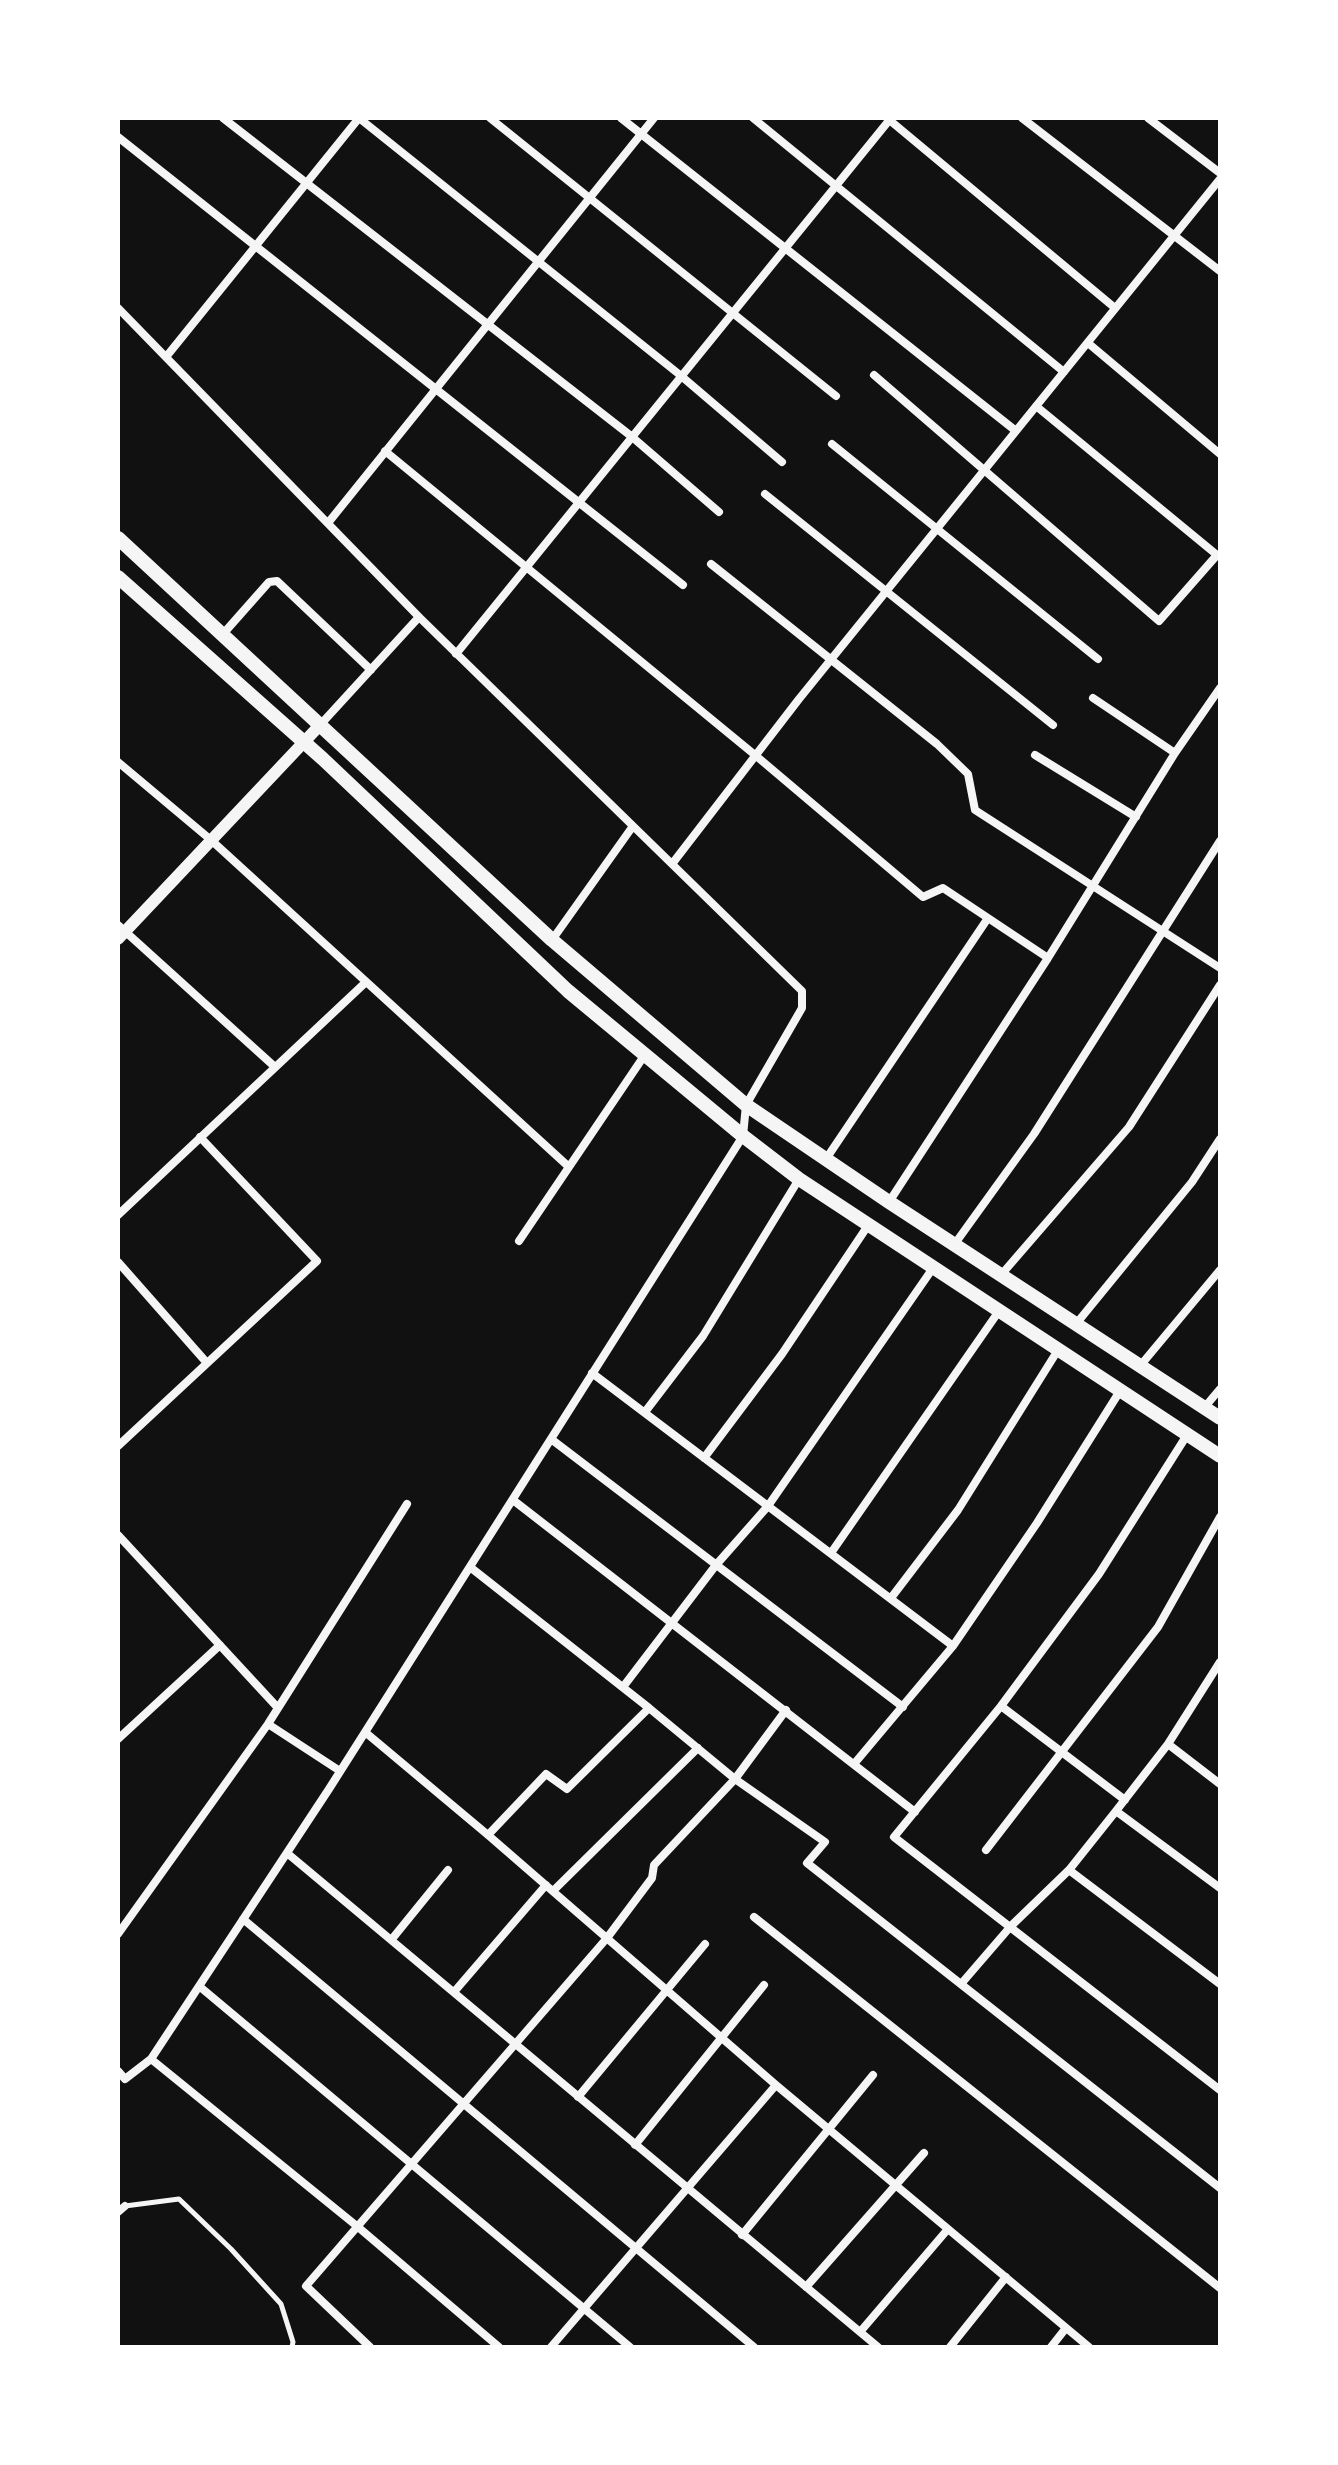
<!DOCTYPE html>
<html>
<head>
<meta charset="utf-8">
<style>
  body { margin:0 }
  #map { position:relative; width:1338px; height:2465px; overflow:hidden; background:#111; font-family:Manrope,sans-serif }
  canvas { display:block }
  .frame { position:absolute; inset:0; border:120px solid #fff; pointer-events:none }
</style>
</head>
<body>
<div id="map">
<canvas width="1338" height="2465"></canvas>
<div class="frame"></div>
</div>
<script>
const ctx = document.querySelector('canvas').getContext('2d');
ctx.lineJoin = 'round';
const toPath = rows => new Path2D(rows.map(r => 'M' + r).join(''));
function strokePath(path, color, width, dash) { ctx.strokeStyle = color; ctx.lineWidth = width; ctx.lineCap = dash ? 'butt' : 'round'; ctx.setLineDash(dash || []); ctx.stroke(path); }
const service = toPath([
  [125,2206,179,2199,231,2249,281,2304,293,2342,292,2347]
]);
const minor = toPath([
  [223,118,631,436,719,512],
  [359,118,680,375,782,462],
  [490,118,836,396],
  [621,118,1016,431],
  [753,118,1064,372],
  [887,118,1115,308],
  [1022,118,1220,271],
  [1148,118,1220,173],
  [118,137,683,585],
  [118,308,419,617,802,991,802,1008,746,1105,743,1136,329,1789,151,2059,125,2079,118,2071],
  [1088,343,1220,454],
  [166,357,359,118],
  [874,375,1159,621,1217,555,1036,406],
  [832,444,1098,659],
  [385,451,755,755,923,897,943,888,1048,958],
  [765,494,1053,725],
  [328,523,654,118],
  [711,564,937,744,968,774,975,810,1220,968],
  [223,634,269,582,277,581,371,670],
  [456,654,891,118],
  [1093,698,1175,753],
  [321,724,419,617],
  [1035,755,1136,817],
  [118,762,211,840,569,1167],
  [672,864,799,699,1220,179],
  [118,925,275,1067],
  [552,940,633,826],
  [826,1159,988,918],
  [889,1202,1048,958,1175,753,1220,688],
  [118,1215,366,982],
  [519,1241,644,1056],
  [954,1245,1034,1134,1220,841],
  [118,1262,207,1363],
  [1001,1275,1129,1127,1220,985],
  [1076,1324,1192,1182,1220,1139],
  [1140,1366,1220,1270],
  [592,1373,953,1646],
  [1204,1408,1220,1389],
  [645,1412,703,1336,799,1179],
  [1187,1435,1099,1574,1001,1706,894,1837,1220,2090],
  [551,1439,903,1707],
  [118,1446,317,1261,200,1137],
  [704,1458,782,1354,869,1224],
  [513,1500,915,1812],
  [118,1535,278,1708],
  [831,1553,999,1311],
  [470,1567,649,1708,735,1779,825,1842,807,1863,1220,2188],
  [891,1598,958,1510,1058,1350],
  [623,1687,716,1565,768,1506,933,1268],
  [1001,1706,1125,1800],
  [268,1724,340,1771],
  [365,1732,488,1835,776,2085,1089,2347],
  [118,1739,220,1645],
  [1168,1744,1220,1784],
  [854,1764,953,1646,1037,1523,1120,1391],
  [1116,1811,1220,1888],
  [488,1835,546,1774,567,1789,649,1708],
  [986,1850,1158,1627,1220,1517],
  [287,1853,878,2347],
  [1069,1870,1220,1984],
  [553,1891,698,1748],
  [754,1917,1220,2288],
  [243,1919,754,2347],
  [118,1934,268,1724,407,1504],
  [392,1939,448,1870],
  [961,1984,1011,1926,1069,1870,1116,1811,1168,1744,1220,1662],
  [199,1986,630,2347],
  [454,1992,546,1885],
  [151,2059,358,2227,499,2347],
  [578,2097,705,1944],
  [635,2145,764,1985],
  [118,2212,125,2206],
  [742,2235,873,2075],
  [806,2287,924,2153],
  [860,2332,948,2229],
  [370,2347,306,2286,607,1938,652,1878,654,1865,735,1779,786,1710],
  [551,2347,776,2085],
  [950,2347,1006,2277],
  [1051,2347,1066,2328]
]);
const tertiary = toPath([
  [118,939,321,724]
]);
const secondary = toPath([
  [118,538,552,940,746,1105,889,1202,1220,1418],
  [118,577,323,759,568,991,743,1136,799,1179,1220,1456]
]);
strokePath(service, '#f5f5f5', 5);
strokePath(minor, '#f5f5f5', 8);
strokePath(tertiary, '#f5f5f5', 12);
strokePath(secondary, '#f5f5f5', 14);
</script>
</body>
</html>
